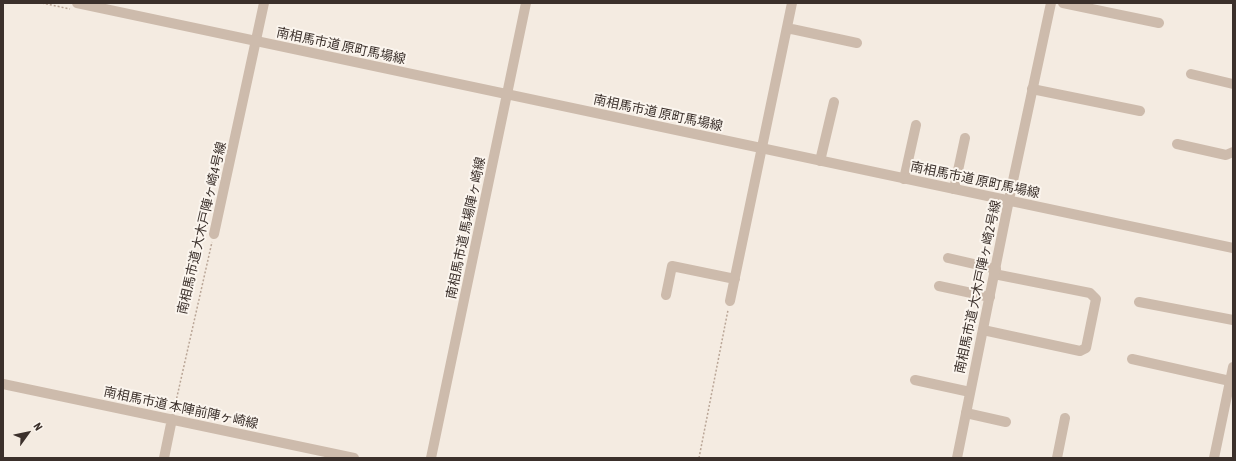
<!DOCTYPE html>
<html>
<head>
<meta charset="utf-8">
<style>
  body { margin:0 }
  #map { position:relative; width:1236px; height:461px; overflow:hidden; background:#f4ebe1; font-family:"Asap Condensed",sans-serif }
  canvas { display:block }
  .frame { position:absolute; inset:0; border:4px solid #3b302b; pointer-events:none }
  .north { position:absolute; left:8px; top:413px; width:40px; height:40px; -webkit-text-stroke:3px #fbf5ee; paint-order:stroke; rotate:57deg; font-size:11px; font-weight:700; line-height:16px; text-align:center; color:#3b302b }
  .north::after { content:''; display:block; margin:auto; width:14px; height:18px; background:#3b302b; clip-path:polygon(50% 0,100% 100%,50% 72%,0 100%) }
</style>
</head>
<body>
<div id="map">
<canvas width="1236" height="461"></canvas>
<div class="frame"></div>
<div class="north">N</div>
</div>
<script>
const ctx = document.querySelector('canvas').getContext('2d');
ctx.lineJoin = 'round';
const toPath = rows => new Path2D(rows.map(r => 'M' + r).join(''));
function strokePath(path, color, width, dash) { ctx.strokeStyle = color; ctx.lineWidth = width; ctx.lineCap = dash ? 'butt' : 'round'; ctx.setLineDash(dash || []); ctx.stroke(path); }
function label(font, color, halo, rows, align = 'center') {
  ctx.font = font + ' "Asap Condensed","Noto Sans JP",sans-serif'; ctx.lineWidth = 4; ctx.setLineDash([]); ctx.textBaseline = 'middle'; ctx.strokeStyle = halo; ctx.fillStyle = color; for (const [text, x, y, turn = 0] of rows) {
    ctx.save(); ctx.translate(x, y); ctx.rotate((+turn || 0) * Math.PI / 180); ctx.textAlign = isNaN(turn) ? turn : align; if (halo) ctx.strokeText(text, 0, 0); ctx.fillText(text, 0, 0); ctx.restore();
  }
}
const path = toPath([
  [42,3,70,9],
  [174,410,212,242],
  [699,458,728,310]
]);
const minor = toPath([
  [1063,3,1159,23],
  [787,28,857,43],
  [1191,74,1233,84],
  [1032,89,1140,111],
  [1177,144,1226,155,1233,152],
  [820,161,834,102],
  [904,179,916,125],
  [954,189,965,138],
  [214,234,264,3],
  [948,258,996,269],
  [939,286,990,297],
  [666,295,672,266,735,279],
  [730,301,792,3],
  [1139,302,1233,320],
  [983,330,1080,351,1086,348,1096,299,1090,293,994,274],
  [1132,359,1230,381],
  [915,380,970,392],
  [3,384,354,458],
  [966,413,1006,422],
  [164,458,172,419],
  [1057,458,1065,418],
  [1214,458,1233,367]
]);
const tertiary = toPath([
  [77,3,1233,248],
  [431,458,526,3],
  [957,458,1011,190,1051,3]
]);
const streetNames = [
  ["南相馬市道 原町馬場線",341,46,12],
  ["南相馬市道 原町馬場線",658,113,12],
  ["南相馬市道 原町馬場線",975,180,12],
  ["南相馬市道 大木戸陣ヶ崎4号線",202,228,-77],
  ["南相馬市道 馬場陣ヶ崎線",466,228,-78],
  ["南相馬市道 大木戸陣ヶ崎2号線",978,287,-78],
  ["南相馬市道 本陣前陣ヶ崎線",181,408,12]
];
strokePath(path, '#b9a596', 1.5, [2, 2]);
strokePath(minor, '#cdbbac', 10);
strokePath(tertiary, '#cdbbac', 10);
label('13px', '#3b302b', '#fbf5ee', streetNames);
</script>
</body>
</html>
